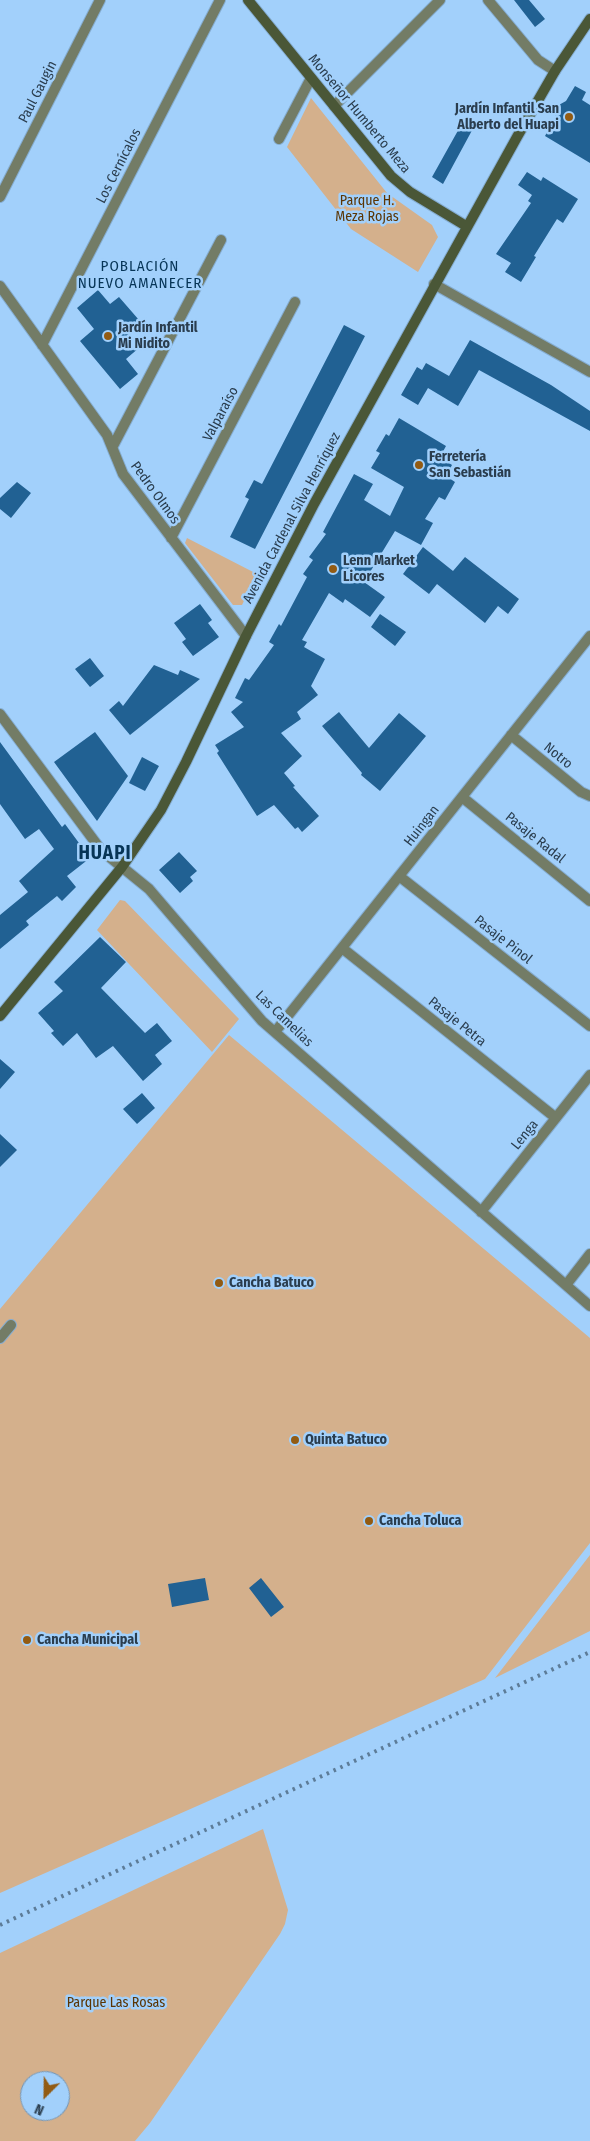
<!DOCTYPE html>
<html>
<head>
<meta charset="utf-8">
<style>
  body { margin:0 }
  #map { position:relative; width:590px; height:2141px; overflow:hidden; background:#a2d0fb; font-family:"Fira Sans Condensed",sans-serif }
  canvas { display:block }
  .north { position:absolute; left:20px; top:2071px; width:50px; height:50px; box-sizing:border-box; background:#a2d0fb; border:1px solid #7295b6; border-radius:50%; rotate:203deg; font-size:14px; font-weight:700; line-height:20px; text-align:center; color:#2a3d4e }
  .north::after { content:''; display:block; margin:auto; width:18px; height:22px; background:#925b13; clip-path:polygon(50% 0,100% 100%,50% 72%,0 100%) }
</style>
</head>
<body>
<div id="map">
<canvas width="590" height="2141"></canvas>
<div class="north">N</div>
</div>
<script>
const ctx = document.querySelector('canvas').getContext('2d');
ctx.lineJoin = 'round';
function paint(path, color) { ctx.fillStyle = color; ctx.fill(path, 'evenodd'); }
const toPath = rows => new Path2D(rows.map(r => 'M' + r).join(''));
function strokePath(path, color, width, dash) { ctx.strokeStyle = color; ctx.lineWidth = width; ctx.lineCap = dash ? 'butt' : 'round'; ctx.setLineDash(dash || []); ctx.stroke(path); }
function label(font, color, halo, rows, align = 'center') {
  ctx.font = font + ' "Fira Sans Condensed",sans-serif'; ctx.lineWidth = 5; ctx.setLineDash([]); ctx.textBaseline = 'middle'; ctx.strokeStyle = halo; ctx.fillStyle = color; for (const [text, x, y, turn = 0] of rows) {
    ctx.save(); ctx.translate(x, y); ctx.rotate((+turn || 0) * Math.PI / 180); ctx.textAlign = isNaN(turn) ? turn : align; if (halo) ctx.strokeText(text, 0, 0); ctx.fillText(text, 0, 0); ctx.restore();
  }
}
const green = toPath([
  [311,98,387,193,432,225,438,237,418,272,351,229,287,147],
  [187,538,257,574,242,605,233,605,185,543],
  [120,900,125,901,239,1019,212,1052,97,930],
  [229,1035,590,1338,590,1543,485,1679,0,1893,0,1309],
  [590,1555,590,1631,495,1678],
  [263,1829,288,1910,285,1924,280,1934,150,2123,135,2141,0,2141,0,1953],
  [30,2081,60,2081,60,2111,30,2111]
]);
const building = toPath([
  [514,0,529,0,545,19,535,27],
  [575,86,586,92,582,100,590,105,590,163,545,136,555,118,557,106,566,101],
  [465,118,476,123,443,184,432,177],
  [527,172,541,181,543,177,578,199,563,223,557,219,534,256,536,257,521,282,505,272,511,263,496,254,531,203,528,201,532,195,518,185],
  [98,290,110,304,119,297,139,320,126,331,140,347,126,359,138,374,120,389,80,341,94,329,77,308],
  [344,325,365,336,255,549,230,537,249,499,245,497,254,480,262,484],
  [470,340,551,385,590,411,590,431,479,370,458,406,428,388,418,405,401,395,417,367,422,370,426,363,449,376],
  [399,418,446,446,440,457,452,465,446,476,455,482,445,500,439,497,425,519,433,523,421,545,395,531,364,582,385,597,370,617,345,599,343,603,329,593,302,640,307,642,304,647,325,659,311,686,318,695,297,712,301,719,281,733,302,756,284,773,295,786,293,787,319,816,302,832,298,827,295,829,274,805,257,816,217,753,219,751,215,745,244,727,231,712,243,702,235,698,245,678,249,680,274,645,269,642,279,624,281,626,307,577,303,574,313,560,309,557,326,534,323,532,354,474,373,484,364,500,390,516,404,487,371,468,380,453,376,451,386,434,389,436],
  [17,482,31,493,11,518,0,509,0,498],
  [423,547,453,571,465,557,519,599,508,614,498,606,485,623,437,584,429,594,403,574],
  [200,604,212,620,208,623,219,637,193,656,182,642,186,639,174,623],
  [380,614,406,632,395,646,371,627],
  [90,658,104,676,90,687,75,669],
  [154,665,178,675,180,670,200,679,130,735,109,710,119,701,123,706],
  [339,712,369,748,399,713,426,736,380,791,361,775,362,773,322,726],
  [95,732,128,776,97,821,54,762],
  [0,742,62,827,65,824,90,858,67,876,76,887,62,901,57,896,26,921,29,925,0,949,0,915,28,892,19,881,54,849,39,829,25,839,0,804],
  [142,757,159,766,145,791,129,783],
  [179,852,197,871,190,877,193,881,180,893,159,870],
  [100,937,126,962,101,988,145,1033,157,1023,172,1041,155,1055,162,1064,143,1081,113,1046,96,1058,77,1033,63,1046,51,1033,54,1031,38,1013,63,991,54,982],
  [0,1059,15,1072,0,1089],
  [142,1093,155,1108,137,1124,123,1109],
  [0,1134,17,1150,0,1167],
  [205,1578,209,1600,172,1607,168,1584],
  [261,1578,284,1607,271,1617,249,1588]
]);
const street = toPath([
  [488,0,538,60,555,71],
  [334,106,440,0],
  [279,139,311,78],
  [0,197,100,0],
  [434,284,590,372],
  [0,286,107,435,123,474,246,636],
  [42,345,220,0],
  [113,446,221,240],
  [171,538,295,302],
  [0,714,101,850,149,889,262,1021,590,1306],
  [511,735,581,792,590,796],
  [462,797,590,901],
  [399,876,590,1026],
  [342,948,556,1118],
  [275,1032,590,636],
  [481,1212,590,1075],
  [566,1285,590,1254],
  [0,1338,11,1325]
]);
const secondary = toPath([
  [248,0,391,176,410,192,466,226],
  [0,1016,122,867,161,810,186,762,246,636,314,504,517,137,555,71,590,19]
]);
const rail = toPath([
  [0,1925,590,1652]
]);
const markers = [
  [569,117,5,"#925b13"],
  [108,336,5,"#925b13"],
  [419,465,5,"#925b13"],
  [333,569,5,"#925b13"],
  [219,1283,5,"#925b13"],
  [295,1440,5,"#925b13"],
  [369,1521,5,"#925b13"],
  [27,1640,5,"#925b13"]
];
const streetNames = [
  ["Paul Gaugin",38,92,-63],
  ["Monseñor Humberto Meza",359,114,50],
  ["Los Cernícalos",119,166,-63],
  ["Valparaíso",221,414,-62],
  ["Pedro Olmos",155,493,54],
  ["Avenida Cardenal Silva Henríquez",292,518,-62],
  ["Notro",558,756,39],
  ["Huingan",422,826,-52],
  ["Pasaje Radal",535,838,39],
  ["Pasaje Pinol",503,940,38],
  ["Las Camelias",284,1019,44],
  ["Pasaje Petra",457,1022,39],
  ["Lenga",525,1135,-51]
];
const poiNames = [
  ["Jardín Infantil San",559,109,"right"],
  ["Alberto del Huapi",559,125,"right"],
  ["Jardín Infantil",118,328],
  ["Mi Nidito",118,344],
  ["Ferretería",429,457],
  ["San Sebastián",429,473],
  ["Lenn Market",343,561],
  ["Licores",343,577],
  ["Cancha Batuco",229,1283],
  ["Quinta Batuco",305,1440],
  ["Cancha Toluca",379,1521],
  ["Cancha Municipal",37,1640]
];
const parkNames = [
  ["Parque H.",367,201],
  ["Meza Rojas",367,217],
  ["Parque Las Rosas",116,2003]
];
const neighbourhoodNames = [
  ["POBLACIÓN",140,267],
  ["NUEVO AMANECER",140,284]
];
const districtNames = [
  ["HUAPI",105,854]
];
paint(green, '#d4b08c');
paint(building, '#216193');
strokePath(street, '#85add1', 12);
strokePath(secondary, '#85add1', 12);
strokePath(street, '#737c66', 10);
strokePath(secondary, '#4a5737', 10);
strokePath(rail, '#5d7c98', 4, [2.5, 5]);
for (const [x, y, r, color] of markers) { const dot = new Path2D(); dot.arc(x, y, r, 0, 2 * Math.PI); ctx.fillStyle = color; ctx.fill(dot); strokePath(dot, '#a2d0fb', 2); }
label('14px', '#2a3d4e', '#a2d0fb', streetNames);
label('bold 14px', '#2a3d4e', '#a2d0fb', poiNames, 'left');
label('14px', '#5b3503', '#a2d0fb', parkNames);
ctx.letterSpacing = '1px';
label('15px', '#073557', '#a2d0fb', neighbourhoodNames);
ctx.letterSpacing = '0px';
ctx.letterSpacing = '1px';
label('bold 19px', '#073557', '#a2d0fb', districtNames);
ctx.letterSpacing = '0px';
</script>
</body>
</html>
